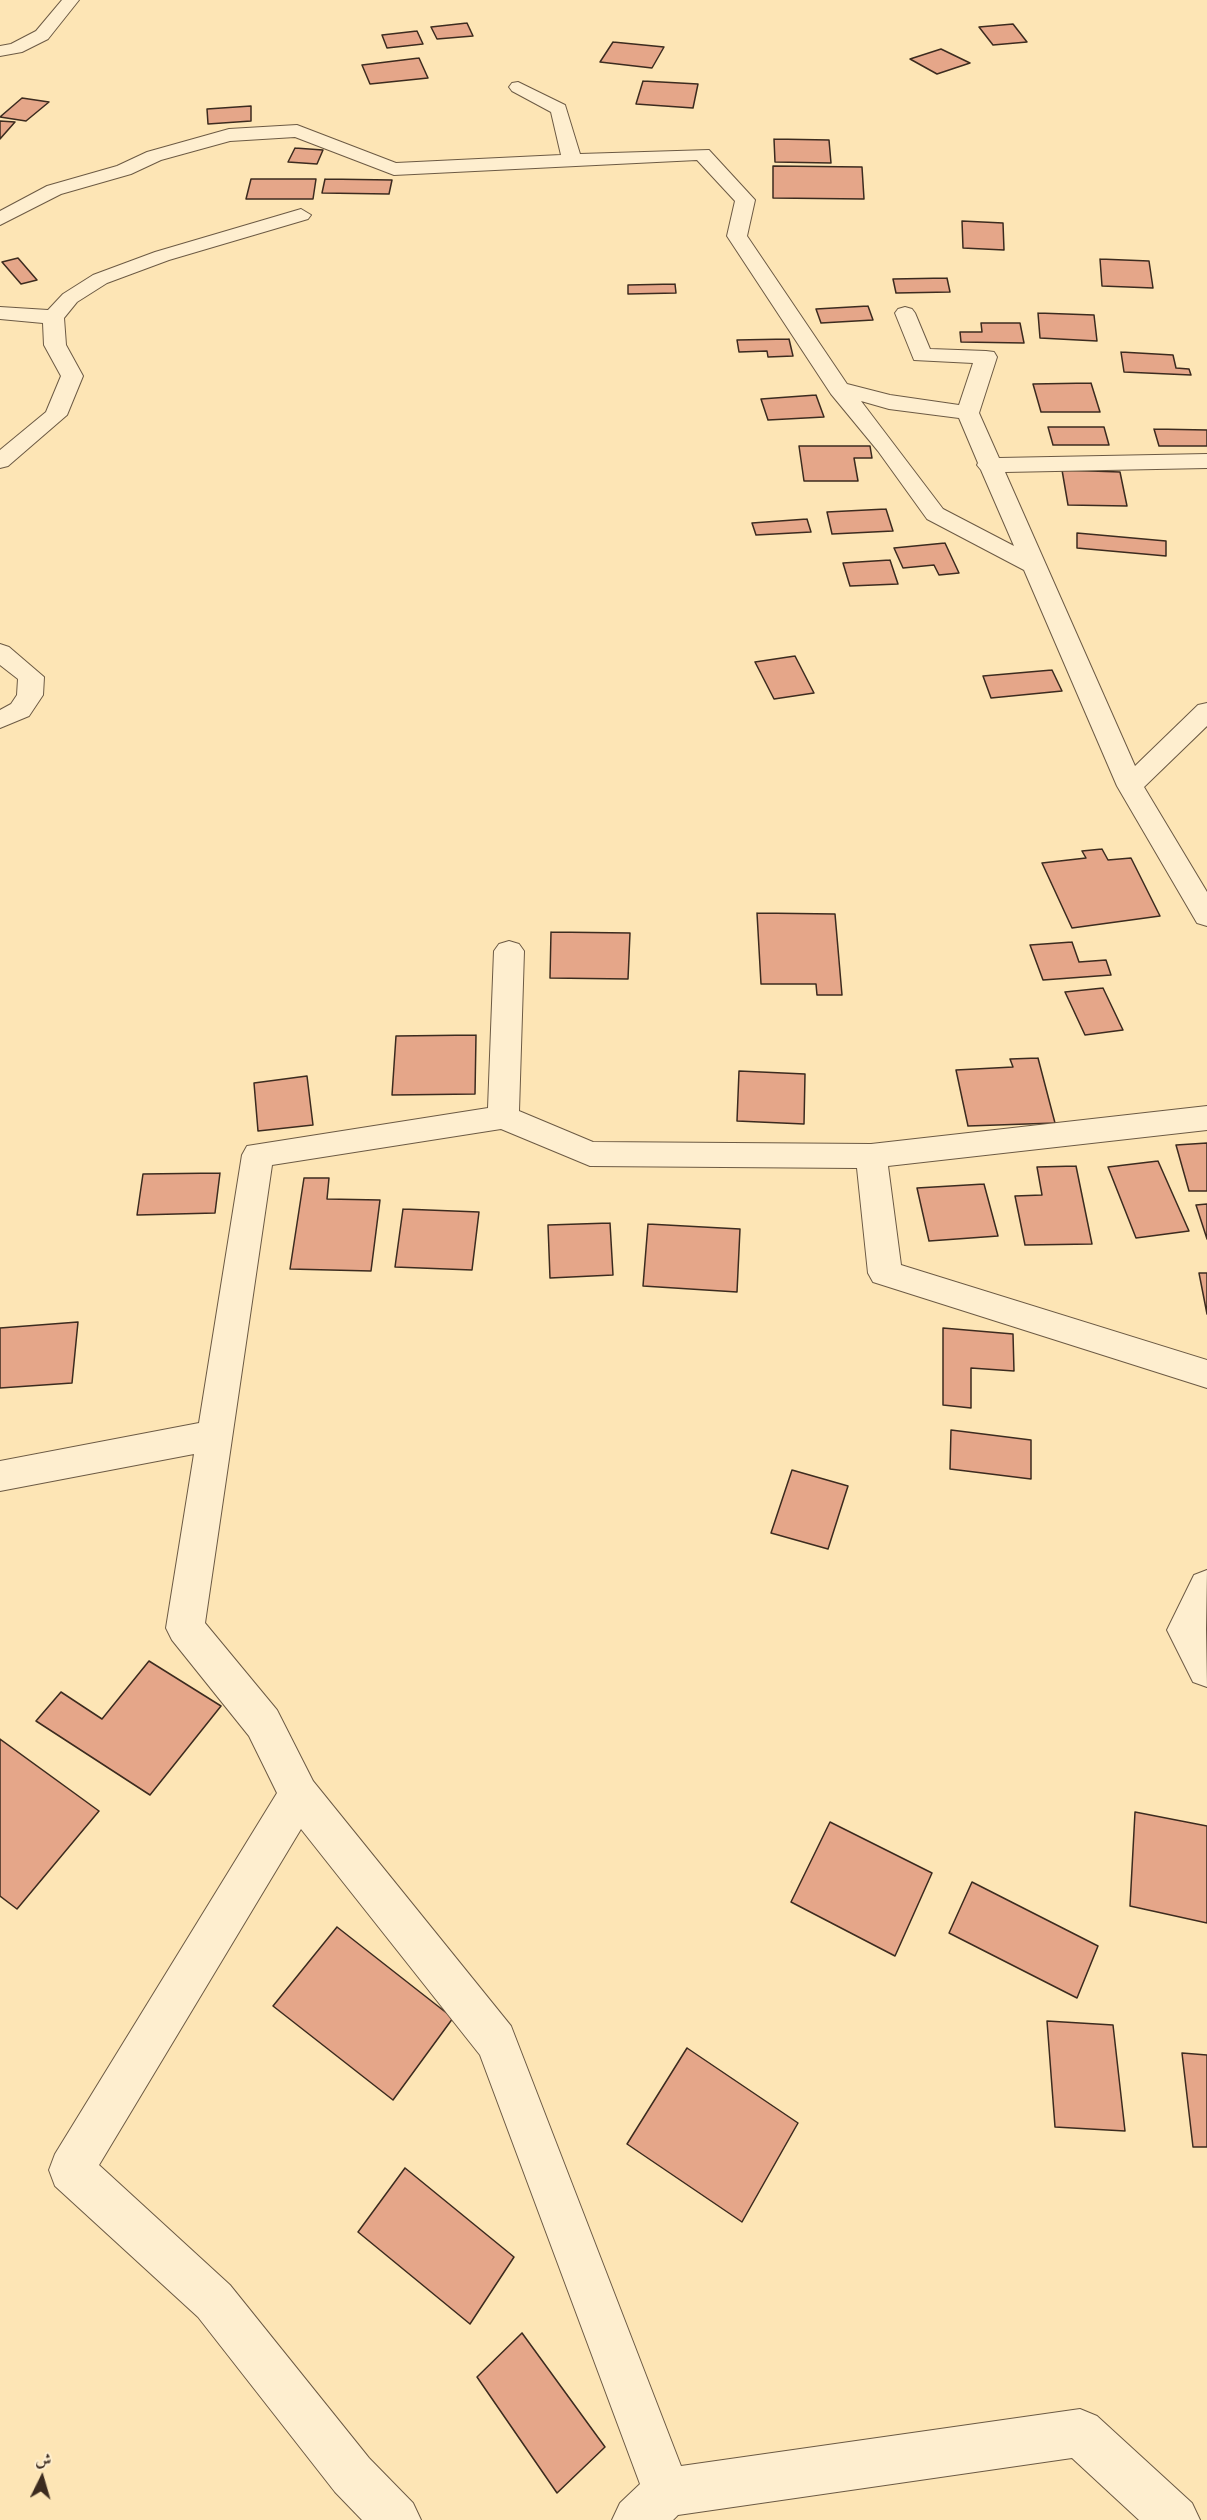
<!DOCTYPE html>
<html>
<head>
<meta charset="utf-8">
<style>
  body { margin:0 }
  #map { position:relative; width:1207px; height:2520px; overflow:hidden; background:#fde5b5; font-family:"IM FELL Great Primer",Amiri,serif }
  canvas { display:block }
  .north { position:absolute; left:12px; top:2448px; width:60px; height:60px; -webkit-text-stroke:4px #feeecf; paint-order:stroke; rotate:5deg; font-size:16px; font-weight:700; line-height:24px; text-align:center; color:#3c2b1f }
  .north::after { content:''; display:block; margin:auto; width:21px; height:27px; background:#3c2b1f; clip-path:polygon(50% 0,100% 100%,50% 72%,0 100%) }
</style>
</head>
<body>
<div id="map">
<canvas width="1207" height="2520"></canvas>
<div class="north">ش</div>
</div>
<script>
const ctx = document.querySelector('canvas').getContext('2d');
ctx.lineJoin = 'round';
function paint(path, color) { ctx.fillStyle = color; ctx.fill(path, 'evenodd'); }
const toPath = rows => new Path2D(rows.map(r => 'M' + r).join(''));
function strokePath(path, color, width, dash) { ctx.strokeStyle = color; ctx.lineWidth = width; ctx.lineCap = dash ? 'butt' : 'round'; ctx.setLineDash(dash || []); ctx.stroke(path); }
const building = toPath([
  [467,23,473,36,437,39,431,27,467,23],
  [1013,24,1027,42,993,45,979,27,1013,24],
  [417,31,423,44,387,48,382,35,417,31],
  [613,42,664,47,652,68,600,62,613,42],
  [941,49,970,63,937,74,910,59,941,49],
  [419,58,428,78,370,84,362,65,419,58],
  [643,81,698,84,693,108,636,104,643,81],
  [22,98,49,102,26,121,0,117,22,98],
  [251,106,251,121,208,124,207,109,251,106],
  [0,121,15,122,0,139,0,121],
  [774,139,829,140,831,163,775,162,774,139],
  [295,148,323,150,317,164,288,162,295,148],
  [773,166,862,167,864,199,773,198,773,166],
  [251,179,316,179,313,199,246,199,251,179],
  [325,179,392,180,389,194,322,193,325,179],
  [962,221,1003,223,1004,250,963,248,962,221],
  [18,258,37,280,21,284,2,262,18,258],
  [1100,259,1149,261,1153,288,1102,286,1100,259],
  [947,278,950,292,896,293,893,279,947,278],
  [675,284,676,293,628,294,628,285,675,284],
  [868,306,873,320,821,323,816,309,868,306],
  [1038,313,1094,315,1097,341,1040,338,1038,313],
  [981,323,1020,323,1024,343,961,342,960,332,982,332,981,323],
  [789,339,793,356,768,357,767,351,739,352,737,340,789,339],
  [1121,352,1173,355,1176,368,1189,369,1191,375,1124,372,1121,352],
  [1091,383,1100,412,1041,412,1033,384,1091,383],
  [816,395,824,417,768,420,761,399,816,395],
  [1048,427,1104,427,1109,445,1053,445,1048,427],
  [1154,429,1207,430,1207,446,1159,446,1154,429],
  [799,446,870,446,872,458,854,458,858,481,804,481,799,446],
  [1062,470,1120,472,1127,506,1068,505,1062,470],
  [886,509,893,531,832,534,827,512,886,509],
  [807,519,811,532,756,535,752,523,807,519],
  [1077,533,1166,541,1166,556,1077,548,1077,533],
  [945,543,959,573,939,575,934,565,903,568,894,548,945,543],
  [890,560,898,584,850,586,843,563,890,560],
  [795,656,814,693,774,699,755,662,795,656],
  [1052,670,1062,691,991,698,983,676,1052,670],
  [1102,849,1108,860,1131,858,1160,916,1072,928,1042,863,1086,858,1082,851,1102,849],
  [757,913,835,914,842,995,817,995,816,984,761,984,757,913],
  [551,932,630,933,628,979,550,978,551,932],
  [1072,942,1079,962,1106,960,1111,975,1043,980,1030,945,1072,942],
  [1103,988,1123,1030,1085,1035,1065,992,1103,988],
  [476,1035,475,1094,392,1095,396,1036,476,1035],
  [1038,1058,1055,1123,968,1126,956,1070,1013,1067,1010,1059,1038,1058],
  [739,1071,805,1074,804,1124,737,1121,739,1071],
  [307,1076,313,1125,258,1131,254,1083,307,1076],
  [1207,1143,1207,1191,1189,1191,1176,1145,1207,1143],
  [1158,1161,1189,1231,1136,1238,1108,1167,1158,1161],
  [1076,1166,1092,1244,1025,1245,1015,1196,1042,1195,1037,1167,1076,1166],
  [220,1173,215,1213,137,1215,143,1174,220,1173],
  [304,1178,329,1178,327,1199,380,1200,371,1271,290,1269,304,1178],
  [984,1184,998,1236,929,1241,917,1188,984,1184],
  [1207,1204,1207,1239,1196,1205,1207,1204],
  [403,1209,479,1212,472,1270,395,1267,403,1209],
  [610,1223,613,1275,550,1278,548,1225,610,1223],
  [648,1224,740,1229,737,1292,643,1286,648,1224],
  [1199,1273,1207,1273,1207,1314,1199,1273],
  [78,1322,72,1383,0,1388,0,1328,78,1322],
  [943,1328,1013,1334,1014,1371,971,1368,971,1408,943,1405,943,1328],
  [951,1430,1031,1440,1031,1479,950,1469,951,1430],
  [792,1470,848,1486,828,1549,771,1533,792,1470],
  [149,1661,221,1706,150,1795,36,1721,61,1692,102,1719,149,1661],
  [0,1739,99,1811,17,1909,0,1896,0,1739],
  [1135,1812,1207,1826,1207,1923,1130,1906,1135,1812],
  [830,1822,932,1873,895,1956,791,1902,830,1822],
  [972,1882,1098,1946,1077,1998,949,1933,972,1882],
  [337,1927,453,2018,393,2100,273,2006,337,1927],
  [1047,2021,1113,2025,1125,2131,1055,2127,1047,2021],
  [687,2048,798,2123,742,2222,627,2144,687,2048],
  [1182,2053,1207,2055,1207,2147,1193,2147,1182,2053],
  [405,2168,514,2257,470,2324,358,2232,405,2168],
  [522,2333,605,2447,557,2493,477,2377,522,2333]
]);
const minor = toPath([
  [62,0,79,0,48,39,22,52,0,56,0,46,11,44,36,31,62,0],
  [518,82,565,105,580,154,709,150,755,200,747,236,847,384,890,395,959,405,973,363,914,360,895,313,898,309,905,307,912,309,915,313,930,349,986,351,994,352,997,357,979,413,999,458,1207,454,1207,468,1005,472,1135,766,1198,705,1207,703,1207,726,1144,787,1207,892,1207,926,1197,923,1117,786,1024,570,927,519,878,451,831,394,727,236,735,201,697,160,394,175,295,137,230,141,161,160,131,174,61,194,0,225,0,211,47,186,117,166,147,152,229,129,297,125,396,163,561,155,551,112,512,91,509,87,512,83,518,82],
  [861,401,889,409,959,418,978,463,977,465,981,470,1014,546,943,509,861,401],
  [301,209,311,215,308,219,169,260,107,283,77,302,64,318,66,345,83,376,67,415,8,466,0,468,0,450,46,412,61,376,44,345,43,323,0,319,0,307,48,310,63,294,93,275,155,252,301,209],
  [0,644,9,647,44,677,43,695,29,716,0,728,0,710,11,704,17,695,18,679,0,665,0,644],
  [509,941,519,944,524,951,519,1111,593,1142,871,1144,1207,1106,1207,1130,888,1166,901,1265,1207,1360,1207,1388,873,1282,868,1273,857,1168,590,1166,501,1129,272,1165,205,1623,277,1710,313,1781,511,2026,681,2466,1080,2409,1097,2416,1192,2503,1200,2520,1139,2520,1072,2458,678,2515,673,2520,612,2520,620,2503,640,2484,480,2055,301,1829,99,2165,230,2285,369,2458,413,2503,421,2520,362,2520,335,2492,198,2317,55,2186,49,2170,55,2154,277,1793,249,1736,172,1640,166,1628,194,1454,0,1491,0,1461,199,1423,242,1155,247,1146,488,1108,494,951,499,944,509,941],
  [1207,1570,1206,1629,1207,1687,1193,1682,1167,1630,1194,1575,1207,1570]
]);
paint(building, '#e5a689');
strokePath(building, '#3c2b1f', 1.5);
strokePath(minor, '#6c5a44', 2);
paint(minor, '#feeecf');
</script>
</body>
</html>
